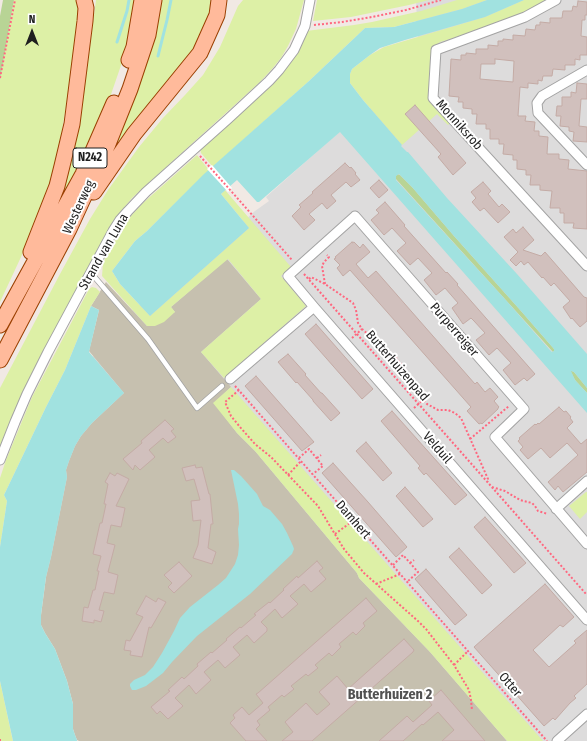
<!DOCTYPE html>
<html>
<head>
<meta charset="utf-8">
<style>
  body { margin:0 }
  #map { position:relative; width:587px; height:741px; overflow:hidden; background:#f1e9e4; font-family:"Fira Sans Condensed",sans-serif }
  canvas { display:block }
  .north { position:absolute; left:12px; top:12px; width:40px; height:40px; -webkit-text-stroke:3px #fff; paint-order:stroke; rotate:0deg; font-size:11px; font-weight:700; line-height:16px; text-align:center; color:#1f1f1f }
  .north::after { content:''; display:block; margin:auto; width:14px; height:18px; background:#1f1f1f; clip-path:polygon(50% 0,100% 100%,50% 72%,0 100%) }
</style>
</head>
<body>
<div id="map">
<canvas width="587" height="741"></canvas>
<div class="north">N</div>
</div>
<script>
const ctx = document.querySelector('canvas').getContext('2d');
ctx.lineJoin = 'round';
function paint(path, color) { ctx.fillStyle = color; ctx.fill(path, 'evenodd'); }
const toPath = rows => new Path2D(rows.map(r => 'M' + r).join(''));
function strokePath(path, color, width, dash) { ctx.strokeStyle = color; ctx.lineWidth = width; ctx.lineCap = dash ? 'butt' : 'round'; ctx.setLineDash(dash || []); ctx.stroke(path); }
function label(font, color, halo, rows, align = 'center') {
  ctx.font = font + ' "Fira Sans Condensed",sans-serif'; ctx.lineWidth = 4; ctx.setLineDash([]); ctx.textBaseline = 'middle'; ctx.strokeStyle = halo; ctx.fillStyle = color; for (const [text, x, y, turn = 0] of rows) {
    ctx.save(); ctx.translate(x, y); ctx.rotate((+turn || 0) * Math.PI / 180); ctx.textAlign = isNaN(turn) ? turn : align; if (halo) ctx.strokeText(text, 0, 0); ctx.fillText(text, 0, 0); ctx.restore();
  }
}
const residential = toPath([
  [416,0,587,0,587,741,91,741,26,500,104,333,234,230,255,211,269,201,266,197,339,132,392,90,418,44]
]);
const construction = toPath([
  [227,259,261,299,201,352,231,387,214,403,237,433,255,451,357,573,359,578,430,652,507,741,79,741,77,740,75,735,73,729,73,704,67,681,55,649,45,633,41,625,41,615,46,577,51,557,67,477,66,470,69,461,75,446,81,436,92,423,124,393,89,351,99,310,91,306,106,282,147,326,175,312,171,307]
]);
const grass = toPath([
  [14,0,78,0,78,15,68,95,59,147,46,198,21,257,0,302,0,80],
  [96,0,138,0,128,45,107,106,57,212,72,154,83,100],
  [159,0,213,0,212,9,202,32,192,52,103,169],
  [243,0,304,0,296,29,288,46,281,58,272,69,260,82,132,198,114,220,45,350,0,452,0,388,60,274,90,219,108,190,139,147,163,118,185,95,203,75,220,47,238,6],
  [317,0,429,0,409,5,351,17,313,21],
  [457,0,487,0,462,9,394,27,365,28,309,81,213,167,201,153,200,149,275,82,284,70,293,56,306,31,354,25,372,22,421,11],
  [524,0,549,0,532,8,531,8,529,10,511,18,474,32,440,42,435,46,429,87,452,121,448,125,437,114,402,145,363,100,350,83,350,74,352,69,370,55,384,47,485,17],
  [197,155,209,170,147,231,135,241,112,271,120,284,150,316,249,228,221,194,225,190,291,267,281,276,306,306,224,378,201,352,261,299,228,259,171,307,175,312,164,322,155,326,147,326,102,276,103,263,108,253,128,219,143,203],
  [92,287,96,288,100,292,91,306,65,370,46,407,4,495,7,501,0,547,0,478,6,460,32,397,89,289],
  [231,387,341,512,543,741,507,741,430,652,359,578,357,573,255,451,237,433,213,403],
  [586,492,587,492,587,512,580,519,569,506],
  [0,681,12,737,13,741,0,741]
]);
const forest = toPath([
  [3,0,14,0,0,80,0,16],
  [397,174,400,175,412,187,454,236,521,311,554,349,554,351,553,352,396,179,396,176],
  [570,370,574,372,587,388,587,393,575,380]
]);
const water = toPath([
  [487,0,524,0,485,17,405,40,380,48,370,55,352,69,350,74,350,83,363,100,402,145,401,146,407,152,408,152,447,198,517,274,587,354,587,388,574,372,571,371,575,380,587,393,587,413,340,132,259,202,257,202,237,180,221,194,249,228,150,316,120,284,112,271,135,241,147,231,204,174,309,81,365,28,394,27,462,9],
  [399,174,412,187,454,236,521,311,554,349,554,351,552,352,549,349,504,298,396,180,396,176],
  [91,306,99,310,89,352,124,393,92,423,81,436,75,446,69,461,66,470,67,477,51,557,46,577,41,615,41,625,45,633,55,649,67,681,73,704,73,729,75,735,77,740,77,741,13,741,0,681,0,547,7,501,4,495,46,407,65,370],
  [231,470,234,470,241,476,257,494,263,506,270,510,282,524,287,533,293,546,294,549,292,554,250,594,197,636,172,662,163,673,146,686,136,690,132,690,130,686,130,684,134,680,145,675,153,667,162,653,174,631,180,618,190,607,218,585,226,578,235,564,238,555,239,545,238,529,239,524,239,514,238,504]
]);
const pier = toPath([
  [212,165,232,188,228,192,207,169]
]);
const stream = toPath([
  [117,42,127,11,129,0],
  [158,56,167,20,171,0]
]);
const building = toPath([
  [578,1,587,2,587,15,585,15,585,20,582,20,581,36,587,37,587,55,580,55,580,60,575,59,575,65,565,65,565,70,553,69,552,76,543,76,542,81,538,80,538,84,528,83,528,88,520,87,518,116,526,116,525,121,535,122,534,131,539,131,539,136,548,137,547,154,559,154,559,159,569,160,568,169,587,171,587,229,573,228,574,223,564,223,564,213,560,213,560,208,550,208,552,191,540,190,540,185,530,185,531,175,526,175,526,170,517,169,517,160,513,160,513,155,503,154,504,144,499,144,499,139,490,139,490,129,486,129,486,124,476,124,477,114,472,114,472,109,463,108,463,102,458,102,459,97,449,96,451,59,461,60,461,55,466,55,466,53,476,54,476,49,488,49,488,45,498,46,498,41,503,41,503,39,513,40,513,35,525,36,526,29,535,30,536,25,540,25,540,22,550,23,550,18,562,18,563,11,572,11,573,6,577,7,578,1],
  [495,59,514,61,513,82,480,79,481,64,495,64,495,59],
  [577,83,587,84,587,99,581,99,579,126,587,127,587,142,573,141,574,132,569,131,569,127,560,126,561,116,556,116,557,106,562,106,562,97,571,97,571,92,576,93,577,83],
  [415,105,466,163,453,175,438,157,441,154,405,114,415,105],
  [345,163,350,168,351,167,356,173,355,174,360,180,351,187,346,182,331,195,336,201,327,209,322,203,309,214,315,220,304,230,292,216,301,207,299,205,313,193,312,192,345,163],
  [379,180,388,190,379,198,370,188,379,180],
  [483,182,491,191,488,194,499,207,502,204,510,212,498,223,484,208,480,211,472,202,476,198,471,192,483,182],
  [385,202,405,225,404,226,446,273,447,272,458,284,457,285,535,374,527,381,524,378,515,385,503,370,511,363,497,348,489,355,476,340,485,333,474,321,471,318,463,324,452,308,458,303,445,288,436,295,424,280,432,273,418,258,410,265,397,251,406,243,392,228,384,235,371,220,379,213,376,210,385,202],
  [523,227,534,240,523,250,541,256,545,252,584,297,587,298,587,321,580,327,572,318,571,319,563,307,570,301,554,283,551,286,543,277,542,278,528,262,524,265,521,261,516,266,510,260,518,252,504,237,513,229,516,233,523,227],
  [352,242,352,243,354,242,360,248,363,244,370,252,356,264,368,278,376,271,475,384,477,382,485,392,490,388,498,397,494,401,499,407,498,408,498,409,482,424,481,423,479,424,467,411,471,407,350,270,343,276,337,268,340,265,334,259,336,258,335,257,352,242],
  [316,324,373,389,362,399,305,334,316,324],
  [288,354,306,374,305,375,321,393,322,393,340,413,331,421,313,401,313,400,297,382,296,383,278,362,288,354],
  [256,376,314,442,302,451,245,386,256,376],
  [559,407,564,412,566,411,571,417,570,418,573,422,567,428,581,444,587,439,587,472,563,492,558,486,555,490,548,482,578,455,567,443,550,458,541,448,528,459,520,450,523,447,518,441,520,439,519,438,535,424,536,425,538,423,539,424,559,407],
  [392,411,467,495,455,505,426,473,424,475,418,468,420,466,381,421,392,411],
  [165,420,174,429,171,431,176,437,168,443,163,438,149,450,155,457,140,470,135,465,133,470,123,459,142,443,141,441,165,420],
  [366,442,392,473,383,481,356,451,366,442],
  [333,463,368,502,407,547,396,557,322,473,333,463],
  [195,465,196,468,202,467,209,494,210,494,213,524,211,524,208,548,216,552,212,564,193,558,198,545,201,520,193,521,191,501,200,500,194,479,186,481,182,468,195,465],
  [110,473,115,476,117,473,129,479,116,506,125,508,121,527,111,525,107,543,115,545,108,572,118,575,114,594,104,592,99,610,104,611,101,622,94,620,94,623,82,621,84,607,88,608,93,590,95,590,99,571,97,571,101,556,93,554,100,523,102,523,106,504,104,504,108,484,105,482,110,473],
  [405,487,433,519,423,527,396,496,405,487],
  [485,517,526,563,514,573,474,527,485,517],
  [459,548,492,585,482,594,449,557,459,548],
  [317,561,323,568,319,571,326,579,311,592,304,584,290,596,298,604,282,618,275,609,261,622,267,628,267,631,254,643,247,635,233,647,240,655,225,668,218,660,204,672,211,680,196,694,189,685,175,698,183,706,168,719,160,711,157,714,151,707,170,691,168,690,182,677,184,679,198,666,197,664,211,652,212,653,227,640,226,639,240,627,241,628,256,615,254,614,269,602,270,603,284,590,283,589,297,576,298,578,317,561],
  [179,562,192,576,174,593,168,587,172,583,164,575,179,562],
  [426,569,467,615,455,625,415,579,426,569],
  [545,584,574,617,563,627,560,625,533,650,549,667,576,643,574,641,587,630,587,684,574,696,576,698,570,703,555,720,553,718,544,726,474,647,545,584],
  [146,596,156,602,158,598,166,602,151,628,149,627,142,657,130,655,131,651,124,650,126,640,130,641,143,617,136,614,146,596],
  [366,598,377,611,363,623,365,626,356,635,353,632,339,644,341,647,332,656,329,653,315,665,318,668,308,676,306,674,291,686,294,689,284,697,282,695,268,707,270,710,257,721,260,725,256,729,267,741,246,741,230,723,235,718,233,715,242,707,249,715,263,703,256,694,258,693,366,598],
  [404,639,414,650,413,652,312,741,282,741,293,732,285,722,306,703,317,715,330,704,319,692,337,676,348,689,404,639],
  [441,690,485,741,442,741,454,730,438,712,423,725,422,724,403,741,379,741,407,716,413,722,432,705,429,701,441,690]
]);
const path = toPath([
  [314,25,342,22,372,17,406,10,441,0],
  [0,78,15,0],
  [200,156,292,260],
  [304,274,587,595],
  [309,279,311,277,325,284,353,303,356,310,358,323,362,329,396,358,405,369,413,385,418,394,427,404,438,410,448,410,455,413,461,418,488,479,488,482],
  [325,284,322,266,324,262,329,257,327,255],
  [352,338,362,329],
  [235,386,547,741],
  [239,390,225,402,231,416,240,427,255,444,271,457,318,506,333,531,344,549,364,573,419,622,426,629,454,665,469,690,471,700,472,710],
  [414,408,424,399],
  [470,439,509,406],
  [299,458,309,449,323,466,313,474],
  [317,458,321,455],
  [288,475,301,461],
  [492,487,505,491,520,500,532,503,535,506,538,511,548,514],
  [335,534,354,520],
  [410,563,414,560],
  [393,565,403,555,418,572,407,582],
  [376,584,400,574],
  [454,665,468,651],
  [0,739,0,741]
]);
const service = toPath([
  [91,273,148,339,197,408,222,386]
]);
const minor = toPath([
  [556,0,525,17,436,50,433,98,587,266],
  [587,70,542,96,537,103,538,113,587,165],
  [230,379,314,307],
  [0,460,15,422,27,394,48,352,113,231,120,220,128,211,146,192,228,119,269,81,279,70,294,50,299,39,305,26,310,0],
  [556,509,587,481],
  [587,544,495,437,524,409,355,216,288,276,314,307,587,620],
  [557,741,587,714]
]);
const primary = toPath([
  [129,60,134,47,142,0],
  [94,192,134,134,200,53,217,15,219,0],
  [31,252,57,186,62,166,72,124,85,21,86,8,84,0],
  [0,325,83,174,114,103],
  [0,360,69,229,108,144,130,89,148,35,154,0]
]);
const shields = [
  [90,158,34]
];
const shieldNames = [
  ["N242",90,158]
];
const streetNames = [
  ["Monniksrob",459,125,48],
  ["Westerweg",79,207,-65],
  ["Strand van Luna",104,252,-60],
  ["Purperreiger",454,330,49],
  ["Butterhuizenpad",397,366,49],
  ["Velduil",437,448,49],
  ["Damhert",353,520,49],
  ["Otter",510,685,49]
];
const neighbourhoodNames = [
  ["Butterhuizen 2",390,695]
];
paint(residential, '#dddcdc');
paint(construction, '#c6c0af');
paint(grass, '#ddf0a6');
paint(forest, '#b8d495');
paint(water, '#a1e2e0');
paint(pier, '#fff');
strokePath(stream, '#a1e2e0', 3);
paint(building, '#d1c0bd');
strokePath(building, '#c4aba5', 1);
strokePath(service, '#a3a3a3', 6);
strokePath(minor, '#a3a3a3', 11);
strokePath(primary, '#9a3f00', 17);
strokePath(path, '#ff677f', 2, [2, 2]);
strokePath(service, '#fff', 4.5);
strokePath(minor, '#fff', 9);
strokePath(primary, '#ffba9b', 15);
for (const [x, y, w] of shields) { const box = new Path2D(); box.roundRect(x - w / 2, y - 10, w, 20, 3); ctx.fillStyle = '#fff'; ctx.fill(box); strokePath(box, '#1f1f1f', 1); }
label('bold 12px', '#1f1f1f', null, shieldNames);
label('13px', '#1f1f1f', '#fff', streetNames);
label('bold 14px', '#525252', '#fff', neighbourhoodNames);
</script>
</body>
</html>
